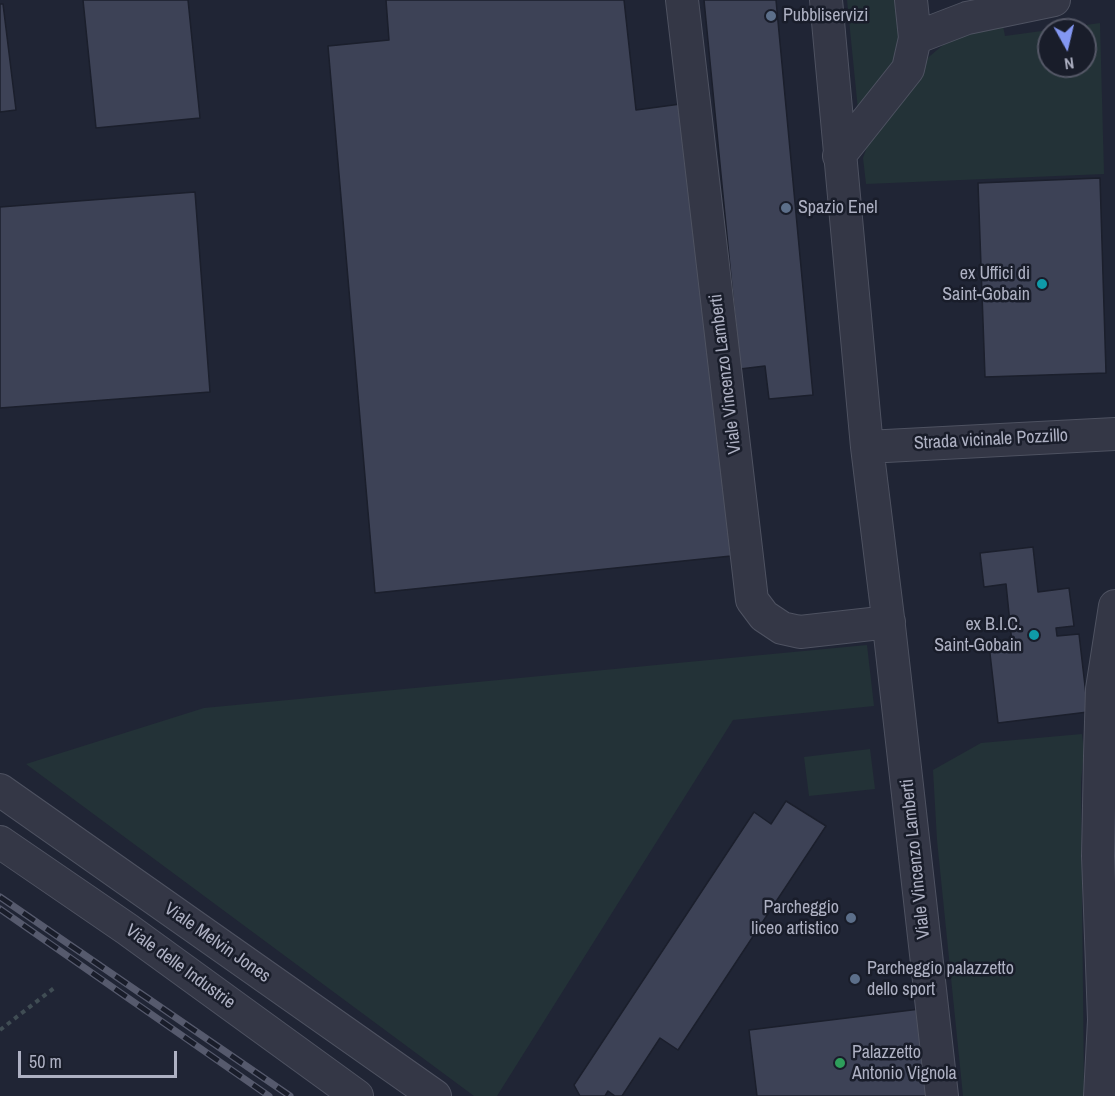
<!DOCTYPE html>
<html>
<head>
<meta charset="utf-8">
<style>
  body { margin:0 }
  #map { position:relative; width:1115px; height:1096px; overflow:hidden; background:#202535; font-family:"Archivo Narrow",sans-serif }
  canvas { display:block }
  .north { position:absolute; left:1037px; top:18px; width:60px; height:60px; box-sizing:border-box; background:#191d2a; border:2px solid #555867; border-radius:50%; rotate:172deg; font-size:16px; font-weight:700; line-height:24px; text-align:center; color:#aeb1c3 }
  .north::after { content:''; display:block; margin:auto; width:21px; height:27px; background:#8397f2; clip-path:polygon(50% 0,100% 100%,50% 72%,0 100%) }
  .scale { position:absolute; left:18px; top:1051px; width:159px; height:27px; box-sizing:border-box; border:3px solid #aeb1c3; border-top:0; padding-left:8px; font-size:18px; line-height:21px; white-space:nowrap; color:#aeb1c3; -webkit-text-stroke:4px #191d2a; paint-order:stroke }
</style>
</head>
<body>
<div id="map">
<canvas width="1115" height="1096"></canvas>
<div class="north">N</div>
<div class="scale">50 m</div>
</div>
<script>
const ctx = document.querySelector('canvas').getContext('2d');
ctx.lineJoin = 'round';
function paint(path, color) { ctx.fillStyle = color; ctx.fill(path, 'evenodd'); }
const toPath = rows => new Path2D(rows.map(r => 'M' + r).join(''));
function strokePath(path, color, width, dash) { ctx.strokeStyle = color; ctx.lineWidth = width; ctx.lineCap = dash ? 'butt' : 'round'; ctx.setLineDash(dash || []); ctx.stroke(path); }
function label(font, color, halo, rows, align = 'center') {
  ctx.font = font + ' "Archivo Narrow",sans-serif'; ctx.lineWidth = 5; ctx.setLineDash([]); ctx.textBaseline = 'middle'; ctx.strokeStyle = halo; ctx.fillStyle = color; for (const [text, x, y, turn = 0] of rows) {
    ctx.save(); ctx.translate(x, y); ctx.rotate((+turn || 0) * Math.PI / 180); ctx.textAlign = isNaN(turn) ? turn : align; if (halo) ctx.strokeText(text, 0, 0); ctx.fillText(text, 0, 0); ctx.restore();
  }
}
const green = toPath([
  [847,0,898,0,902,52,858,110],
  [1100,23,1104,174,866,184,863,158,868,144,924,61,949,40,985,28,1003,26,1005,36,1049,30,1049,66,1085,66,1085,30,1050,30],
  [867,645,874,706,733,720,497,1096,474,1096,26,764,204,708],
  [1082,734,1084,751,1081,782,1084,1096,963,1096,937,840,933,770,981,743],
  [870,749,875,789,809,796,804,757]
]);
const building = toPath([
  [83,0,188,0,200,118,96,128,83,0],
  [386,0,624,0,636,110,688,103,731,556,375,593,328,46,389,40,386,0],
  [704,0,776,0,813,395,769,399,765,366,740,369,704,0],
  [0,4,3,4,16,110,0,112,0,4],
  [1100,178,1106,373,985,377,978,183,1100,178],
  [195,192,210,392,0,408,0,207,195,192],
  [1033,547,1038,592,1069,588,1074,626,1056,628,1057,636,1079,634,1088,712,998,723,989,645,1012,643,1006,584,984,587,980,553,1033,547],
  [786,801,826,826,678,1050,660,1038,622,1096,615,1096,608,1091,605,1096,580,1096,574,1085,754,812,771,824,786,801],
  [920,1009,931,1096,757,1096,749,1030,920,1009]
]);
const path = toPath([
  [0,1030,54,988]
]);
const minor = toPath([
  [682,0,752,600,764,616,782,628,800,632,889,622],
  [826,0,867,447,889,626,942,1096],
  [915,38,967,18,1054,0],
  [839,156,908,69,915,38,911,0],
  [867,447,1115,434],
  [0,790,435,1096],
  [0,842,127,929,357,1096],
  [1100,1096,1104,1020,1098,856,1100,756,1102,689,1115,606]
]);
const rail = toPath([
  [0,897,290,1096],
  [0,909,269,1096]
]);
const markers = [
  [771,16,6,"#5c6f8a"],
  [786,208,6,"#5c6f8a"],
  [1042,284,6,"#0f9aa8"],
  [1034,635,6,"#0f9aa8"],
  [851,918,6,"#5c6f8a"],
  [855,979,6,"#5c6f8a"],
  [840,1063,6,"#2e9e5b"]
];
const poiNames = [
  ["Pubbliservizi",783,16],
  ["Spazio Enel",798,208],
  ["ex Uffici di",1030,274,"right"],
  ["Saint-Gobain",1030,295,"right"],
  ["ex B.I.C.",1022,625,"right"],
  ["Saint-Gobain",1022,646,"right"],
  ["Parcheggio",839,908,"right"],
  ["liceo artistico",839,929,"right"],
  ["Parcheggio palazzetto",867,969],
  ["dello sport",867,990],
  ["Palazzetto",852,1053],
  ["Antonio Vignola",852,1074]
];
const streetNames = [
  ["Viale Vincenzo Lamberti",726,374,-97],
  ["Strada vicinale Pozzillo",991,440,-3],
  ["Viale Vincenzo Lamberti",916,859,-96],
  ["Viale Melvin Jones",217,943,35],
  ["Viale delle Industrie",180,967,36]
];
paint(green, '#233237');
paint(building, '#3d4256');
strokePath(building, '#1b1f2c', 1.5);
strokePath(minor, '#4e5261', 34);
strokePath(path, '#404d54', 4, [4.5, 4.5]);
strokePath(minor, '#343746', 32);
strokePath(rail, '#565a6d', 7);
strokePath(rail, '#191d2a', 4.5, [14]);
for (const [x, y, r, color] of markers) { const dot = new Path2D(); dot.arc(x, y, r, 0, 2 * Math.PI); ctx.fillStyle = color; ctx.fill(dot); strokePath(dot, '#191d2a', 2); }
label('18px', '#aeb1c3', '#191d2a', poiNames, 'left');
label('18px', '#aeb1c3', '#191d2a', streetNames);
</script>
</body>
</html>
